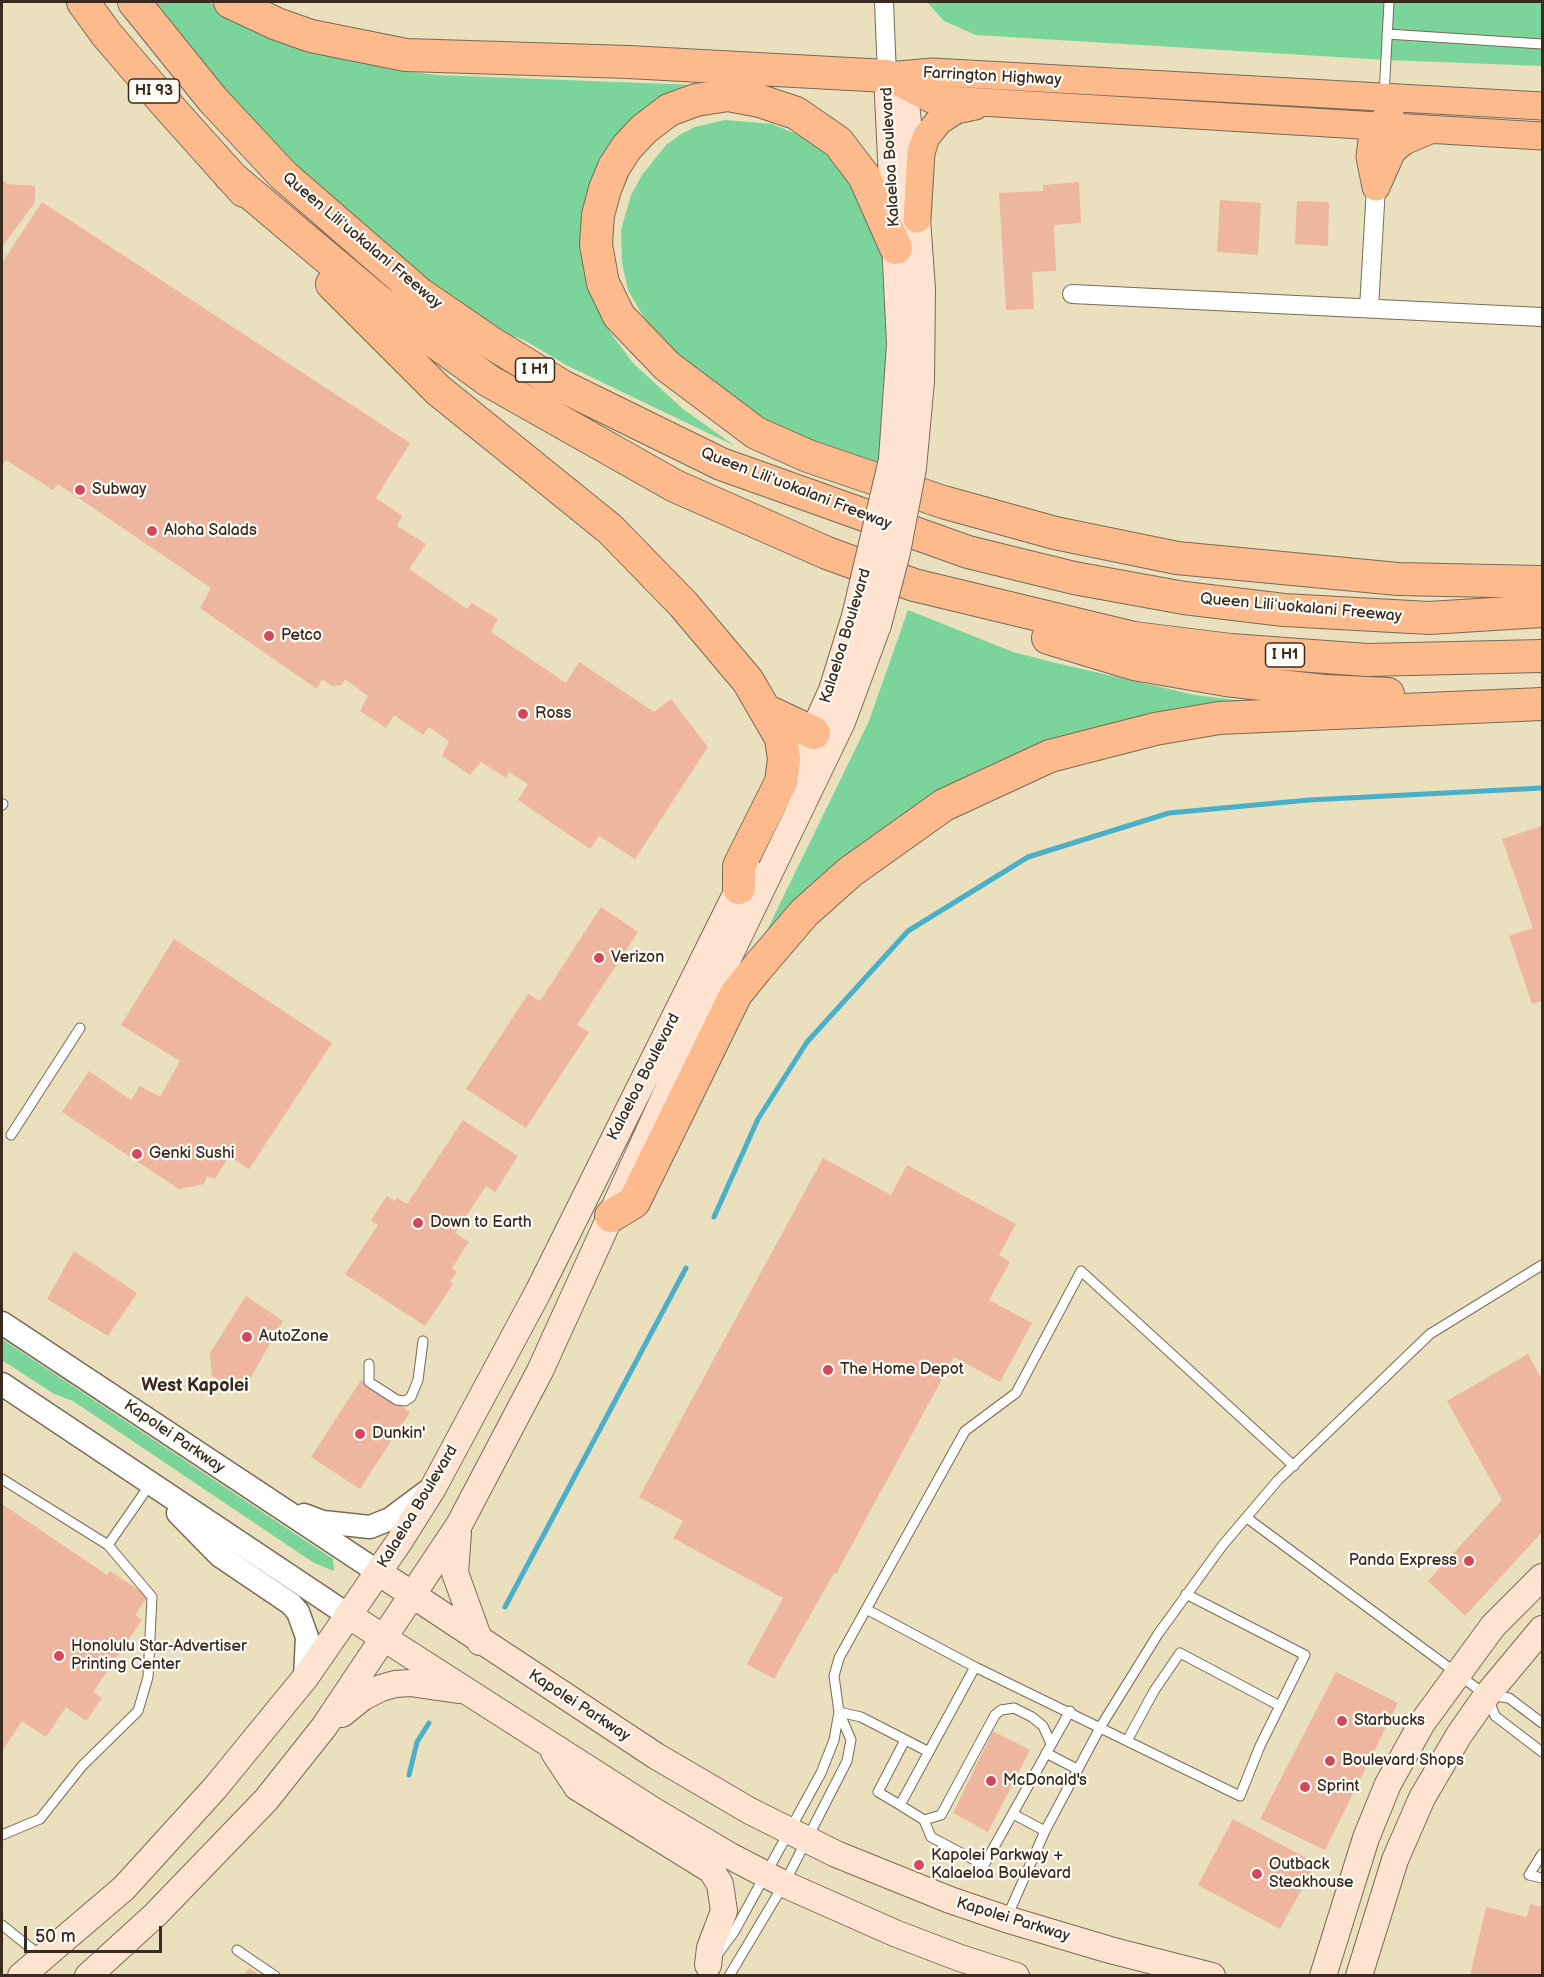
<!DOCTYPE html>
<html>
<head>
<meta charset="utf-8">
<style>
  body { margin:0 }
  #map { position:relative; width:1544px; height:1977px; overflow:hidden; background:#eae0be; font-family:"Balsamiq Sans",sans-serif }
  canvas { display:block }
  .frame { position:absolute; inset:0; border:3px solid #3b2a1e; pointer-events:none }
  .scale { position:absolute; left:24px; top:1926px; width:138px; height:27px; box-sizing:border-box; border:3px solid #3b2a1e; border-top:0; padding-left:8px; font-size:18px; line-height:21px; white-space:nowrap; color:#3b2a1e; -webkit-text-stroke:4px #fdfcf7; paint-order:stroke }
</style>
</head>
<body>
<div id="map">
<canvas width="1544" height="1977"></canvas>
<div class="frame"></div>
<div class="scale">50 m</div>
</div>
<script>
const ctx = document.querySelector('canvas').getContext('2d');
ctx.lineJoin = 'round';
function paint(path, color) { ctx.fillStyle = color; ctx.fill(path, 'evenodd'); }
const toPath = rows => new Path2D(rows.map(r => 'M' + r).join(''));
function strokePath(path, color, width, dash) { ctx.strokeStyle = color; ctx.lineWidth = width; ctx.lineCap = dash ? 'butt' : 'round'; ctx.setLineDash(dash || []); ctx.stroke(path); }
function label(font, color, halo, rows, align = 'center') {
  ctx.font = font + ' "Balsamiq Sans",sans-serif'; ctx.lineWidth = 4.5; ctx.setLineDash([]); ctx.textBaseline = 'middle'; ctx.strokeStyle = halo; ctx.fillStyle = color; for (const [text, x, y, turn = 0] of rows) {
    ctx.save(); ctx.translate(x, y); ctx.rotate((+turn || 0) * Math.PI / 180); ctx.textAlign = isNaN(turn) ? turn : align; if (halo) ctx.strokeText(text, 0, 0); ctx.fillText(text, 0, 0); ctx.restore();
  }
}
const green = toPath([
  [149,2,208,2,315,51,390,69,436,75,694,85,661,108,583,257,586,280,607,328,633,363,683,409,735,446,568,366,524,340,509,335,442,293,272,146],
  [927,2,1542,2,1542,66,1386,60,976,35,944,21],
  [725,120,772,124,807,138,824,149,867,196,891,286,886,471,853,461,759,418,724,396,653,333,628,290,622,263,621,230,631,195,642,175,666,145,681,134,695,127],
  [908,610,1013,652,1056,663,1195,695,1285,706,1024,762,752,961,869,721],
  [2,1339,333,1559,334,1571,314,1563,73,1401,54,1394,2,1360]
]);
const stream = toPath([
  [714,1217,758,1119,807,1042,908,931,1028,857,1169,813,1309,800,1542,788],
  [505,1607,686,1268],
  [409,1775,417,1742,429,1723]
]);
const building = toPath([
  [2,180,7,184,35,186,35,202,2,247],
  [1079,182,1081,223,1054,225,1056,271,1032,272,1034,309,1006,310,999,193,1043,191,1043,185],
  [1220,200,1261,203,1258,255,1217,252],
  [1297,201,1329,202,1328,246,1295,244],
  [42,202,410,443,376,498,402,516,397,526,426,544,409,569,467,609,472,603,498,619,491,632,566,683,579,662,654,712,671,699,708,747,635,859,599,836,590,849,518,800,528,784,509,772,506,778,481,762,470,775,442,756,449,741,429,727,423,735,394,715,386,728,360,711,368,696,345,679,341,685,332,686,322,679,317,689,200,608,211,588,58,484,53,490,6,460,2,465,2,263],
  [1542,826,1542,1001,1532,1004,1509,936,1533,928,1502,839],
  [601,907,638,932,577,1025,589,1032,526,1128,466,1089,528,994,540,1001],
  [174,939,332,1043,249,1169,229,1156,215,1179,207,1176,204,1184,179,1189,62,1112,89,1071,131,1100,140,1086,160,1097,180,1061,121,1025],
  [463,1120,518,1156,495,1192,486,1186,455,1233,469,1242,452,1268,457,1272,450,1282,453,1284,425,1326,345,1274,378,1225,371,1220,387,1196,394,1201,397,1198,407,1204],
  [823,1158,891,1195,907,1165,1016,1224,999,1255,1010,1262,989,1300,1032,1323,1000,1382,954,1357,836,1574,834,1573,774,1679,747,1664,783,1598,673,1538,683,1521,639,1497],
  [74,1251,137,1293,108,1336,47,1299],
  [246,1296,283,1321,242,1393,212,1376,210,1353],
  [1528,1354,1542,1380,1542,1532,1465,1616,1428,1581,1502,1500,1447,1401],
  [361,1380,410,1412,360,1489,311,1457],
  [2,1504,107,1575,110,1571,148,1596,135,1615,142,1620,93,1692,102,1698,86,1721,66,1707,46,1737,22,1721,2,1751],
  [1336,1672,1398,1703,1325,1850,1260,1819],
  [993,1731,1030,1750,988,1832,953,1813],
  [1233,1819,1316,1863,1280,1929,1198,1885],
  [1530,1904,1542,1907,1542,1976,1470,1976,1486,1907,1527,1917],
  [249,1968,261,1976,243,1976]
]);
const service = toPath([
  [1387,34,1542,44],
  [1384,95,1389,2],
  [2,805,3,804],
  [11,1135,80,1028],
  [369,1364,369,1382,397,1400,405,1401,411,1397,418,1380,423,1341],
  [2,1479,108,1545,152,1597,148,1677,138,1711,82,1766,40,1819,2,1835],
  [1247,1518,1486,1695],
  [108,1545,151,1483],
  [866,1609,975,1667,1240,1796,1260,1746,1305,1655,1186,1594],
  [975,1667,900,1805,924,1820,931,1837,984,1865,1070,1711],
  [839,1712,861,1717,929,1752],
  [1542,1723,1509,1698,1487,1695,1495,1716,1542,1752],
  [1128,1739,1154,1691,1180,1653,1280,1706],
  [1046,1753,1077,1769],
  [900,1805,878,1792,905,1740],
  [1013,1814,1045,1831],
  [924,1820,941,1815,995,1715,1001,1710,1014,1708,1032,1717,1043,1726,1051,1744],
  [1542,1854,1529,1875,1542,1878],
  [1007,1917,1045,1831,1101,1726,1158,1634,1222,1546,1278,1480,1430,1334,1542,1265],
  [2,1925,42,1957],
  [237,1950,275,1976],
  [717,1955,734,1932,821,1773,834,1740,839,1712],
  [729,1976,784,1884,847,1761,851,1740,839,1712,834,1676,839,1658,965,1431,1016,1393,1081,1271,1294,1466]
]);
const minor = toPath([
  [884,2,887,76],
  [1072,294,1542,317],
  [1369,308,1376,187]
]);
const tertiary = toPath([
  [2,1323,378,1572],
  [2,1384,348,1615],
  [178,1513,220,1556,291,1604,298,1612,307,1637,305,1678],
  [304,1515,323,1522,370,1527,390,1519,429,1490]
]);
const secondary = toPath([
  [887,76,906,102,917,219,922,289,921,381,913,468],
  [887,76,900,344,892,460],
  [785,794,832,690,855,616],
  [458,1533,455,1573,480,1642],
  [378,1572,656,1756,750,1811,836,1854,950,1900,1006,1919,1110,1950,1212,1976],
  [348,1615,654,1811,730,1856,784,1884,897,1934,960,1958,1016,1976],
  [342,1714,363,1697,381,1688,395,1684,410,1683,458,1690],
  [554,1752,577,1787,711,1870,720,1884,724,1911,710,1948,708,1965],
  [21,1976,124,1888,215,1788,305,1678,399,1542,433,1488,538,1292,748,870],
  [88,1976,155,1915,266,1800,324,1727,459,1525,540,1371,721,973,842,722,878,625],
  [1323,1976,1366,1838,1388,1784,1422,1723,1493,1626,1542,1577],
  [1359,1976,1395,1860,1422,1798,1459,1735,1487,1695,1542,1629]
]);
const primary = toPath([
  [887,76,931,99,1542,136],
  [887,76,933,72,1542,106],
  [1376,187,1370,157,1372,141,1378,127,1390,114],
  [1376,187,1392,151,1404,141,1430,130],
  [917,219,921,153,926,137,939,121,956,110,975,106]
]);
const motorway = toPath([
  [83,2,107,35,167,105,244,191],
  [134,2,213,100,283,175,420,294,493,344,562,386,721,464,968,552,1074,578,1184,598,1284,610,1429,618,1542,611],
  [230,2,277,24,311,36,406,55,628,62,887,76],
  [230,176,377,300,489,381,675,486,827,553,914,585,1134,638,1231,650,1367,660,1542,656],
  [896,248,864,176,838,142,796,113,760,101,728,95,696,100,669,110,644,129,627,147,614,167,605,189,598,215,596,245,603,283,619,316,667,366,756,433,808,456,943,502,1055,533,1177,558,1398,579,1542,582],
  [332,284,438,390,610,529,683,604,748,681,781,738,784,759,781,782,739,866,739,888],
  [1048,638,1134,664,1226,680,1324,691,1388,694],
  [767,711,814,733],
  [611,1216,634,1202,736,994,757,968,804,913,850,872,944,805,1050,756,1155,729,1219,718,1542,704]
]);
const secondaryBridge = toPath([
  [855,616,892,460],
  [878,625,897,552,913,468]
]);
const markers = [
  [80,490,6,"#d1495b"],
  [152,531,6,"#d1495b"],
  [269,636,6,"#d1495b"],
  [523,714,6,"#d1495b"],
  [599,958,6,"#d1495b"],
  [137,1154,6,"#d1495b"],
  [418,1223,6,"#d1495b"],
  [247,1337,6,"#d1495b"],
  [828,1370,6,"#d1495b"],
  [360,1434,6,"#d1495b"],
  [1469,1561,6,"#d1495b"],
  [59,1656,6,"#d1495b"],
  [1342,1721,6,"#d1495b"],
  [1330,1761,6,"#d1495b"],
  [991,1781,6,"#d1495b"],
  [1305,1787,6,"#d1495b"],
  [919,1865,6,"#d1495b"],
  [1257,1874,6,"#d1495b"]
];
const shields = [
  [154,91,51],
  [535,370,39],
  [1285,655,39]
];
const shieldNames = [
  ["HI 93",154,91],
  ["I H1",535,370],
  ["I H1",1285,655]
];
const streetNames = [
  ["Farrington Highway",992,77,3],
  ["Kalaeloa Boulevard",891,157,-93],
  ["Queen Liliʻuokalani Freeway",362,241,40],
  ["Queen Liliʻuokalani Freeway",796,489,21],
  ["Queen Liliʻuokalani Freeway",1301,608,5],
  ["Kalaeloa Boulevard",846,636,-73],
  ["Kalaeloa Boulevard",644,1077,-63],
  ["Kapolei Parkway",174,1437,34],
  ["Kalaeloa Boulevard",418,1507,-59],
  ["Kapolei Parkway",579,1706,33],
  ["Kapolei Parkway",1013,1920,17]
];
const poiNames = [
  ["Subway",92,490],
  ["Aloha Salads",164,531],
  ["Petco",281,636],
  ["Ross",535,714],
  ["Verizon",611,958],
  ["Genki Sushi",149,1154],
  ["Down to Earth",430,1223],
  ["AutoZone",259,1337],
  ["The Home Depot",840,1370],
  ["Dunkin'",372,1434],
  ["Panda Express",1457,1561,"right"],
  ["Honolulu Star-Advertiser",71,1647],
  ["Printing Center",71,1665],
  ["Starbucks",1354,1721],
  ["Boulevard Shops",1342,1761],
  ["McDonald's",1003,1781],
  ["Sprint",1317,1787],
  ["Kapolei Parkway +",931,1856],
  ["Kalaeloa Boulevard",931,1874],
  ["Outback",1269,1865],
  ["Steakhouse",1269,1883]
];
const neighbourhoodNames = [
  ["West Kapolei",195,1386]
];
paint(green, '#7bd59b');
strokePath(stream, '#4aafc9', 5);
paint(building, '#eeb59f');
strokePath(service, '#786a56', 11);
strokePath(minor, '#786a56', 20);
strokePath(tertiary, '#786a56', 25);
strokePath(secondary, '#786a56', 28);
strokePath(primary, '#786a56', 29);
strokePath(motorway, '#786a56', 34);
strokePath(service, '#fff', 9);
strokePath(minor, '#fff', 18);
strokePath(tertiary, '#fff', 22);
strokePath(secondary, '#fee3d1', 26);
strokePath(primary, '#fcba8d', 27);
strokePath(motorway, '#fcba8d', 32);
strokePath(secondaryBridge, '#786a56', 28, []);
strokePath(secondaryBridge, '#fee3d1', 26);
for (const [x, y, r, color] of markers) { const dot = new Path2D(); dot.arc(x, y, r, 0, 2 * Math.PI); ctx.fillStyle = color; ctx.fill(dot); strokePath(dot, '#fdfcf7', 2); }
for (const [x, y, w] of shields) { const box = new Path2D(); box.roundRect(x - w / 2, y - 12, w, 24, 4.5); ctx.fillStyle = '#fdfcf7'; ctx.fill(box); strokePath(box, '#3b2a1e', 1.5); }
label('bold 15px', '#3b2a1e', null, shieldNames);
label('16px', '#3b2a1e', '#fdfcf7', streetNames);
label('16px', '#3b2a1e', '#fdfcf7', poiNames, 'left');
label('bold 18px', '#3b2a1e', '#fdfcf7', neighbourhoodNames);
</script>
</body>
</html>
